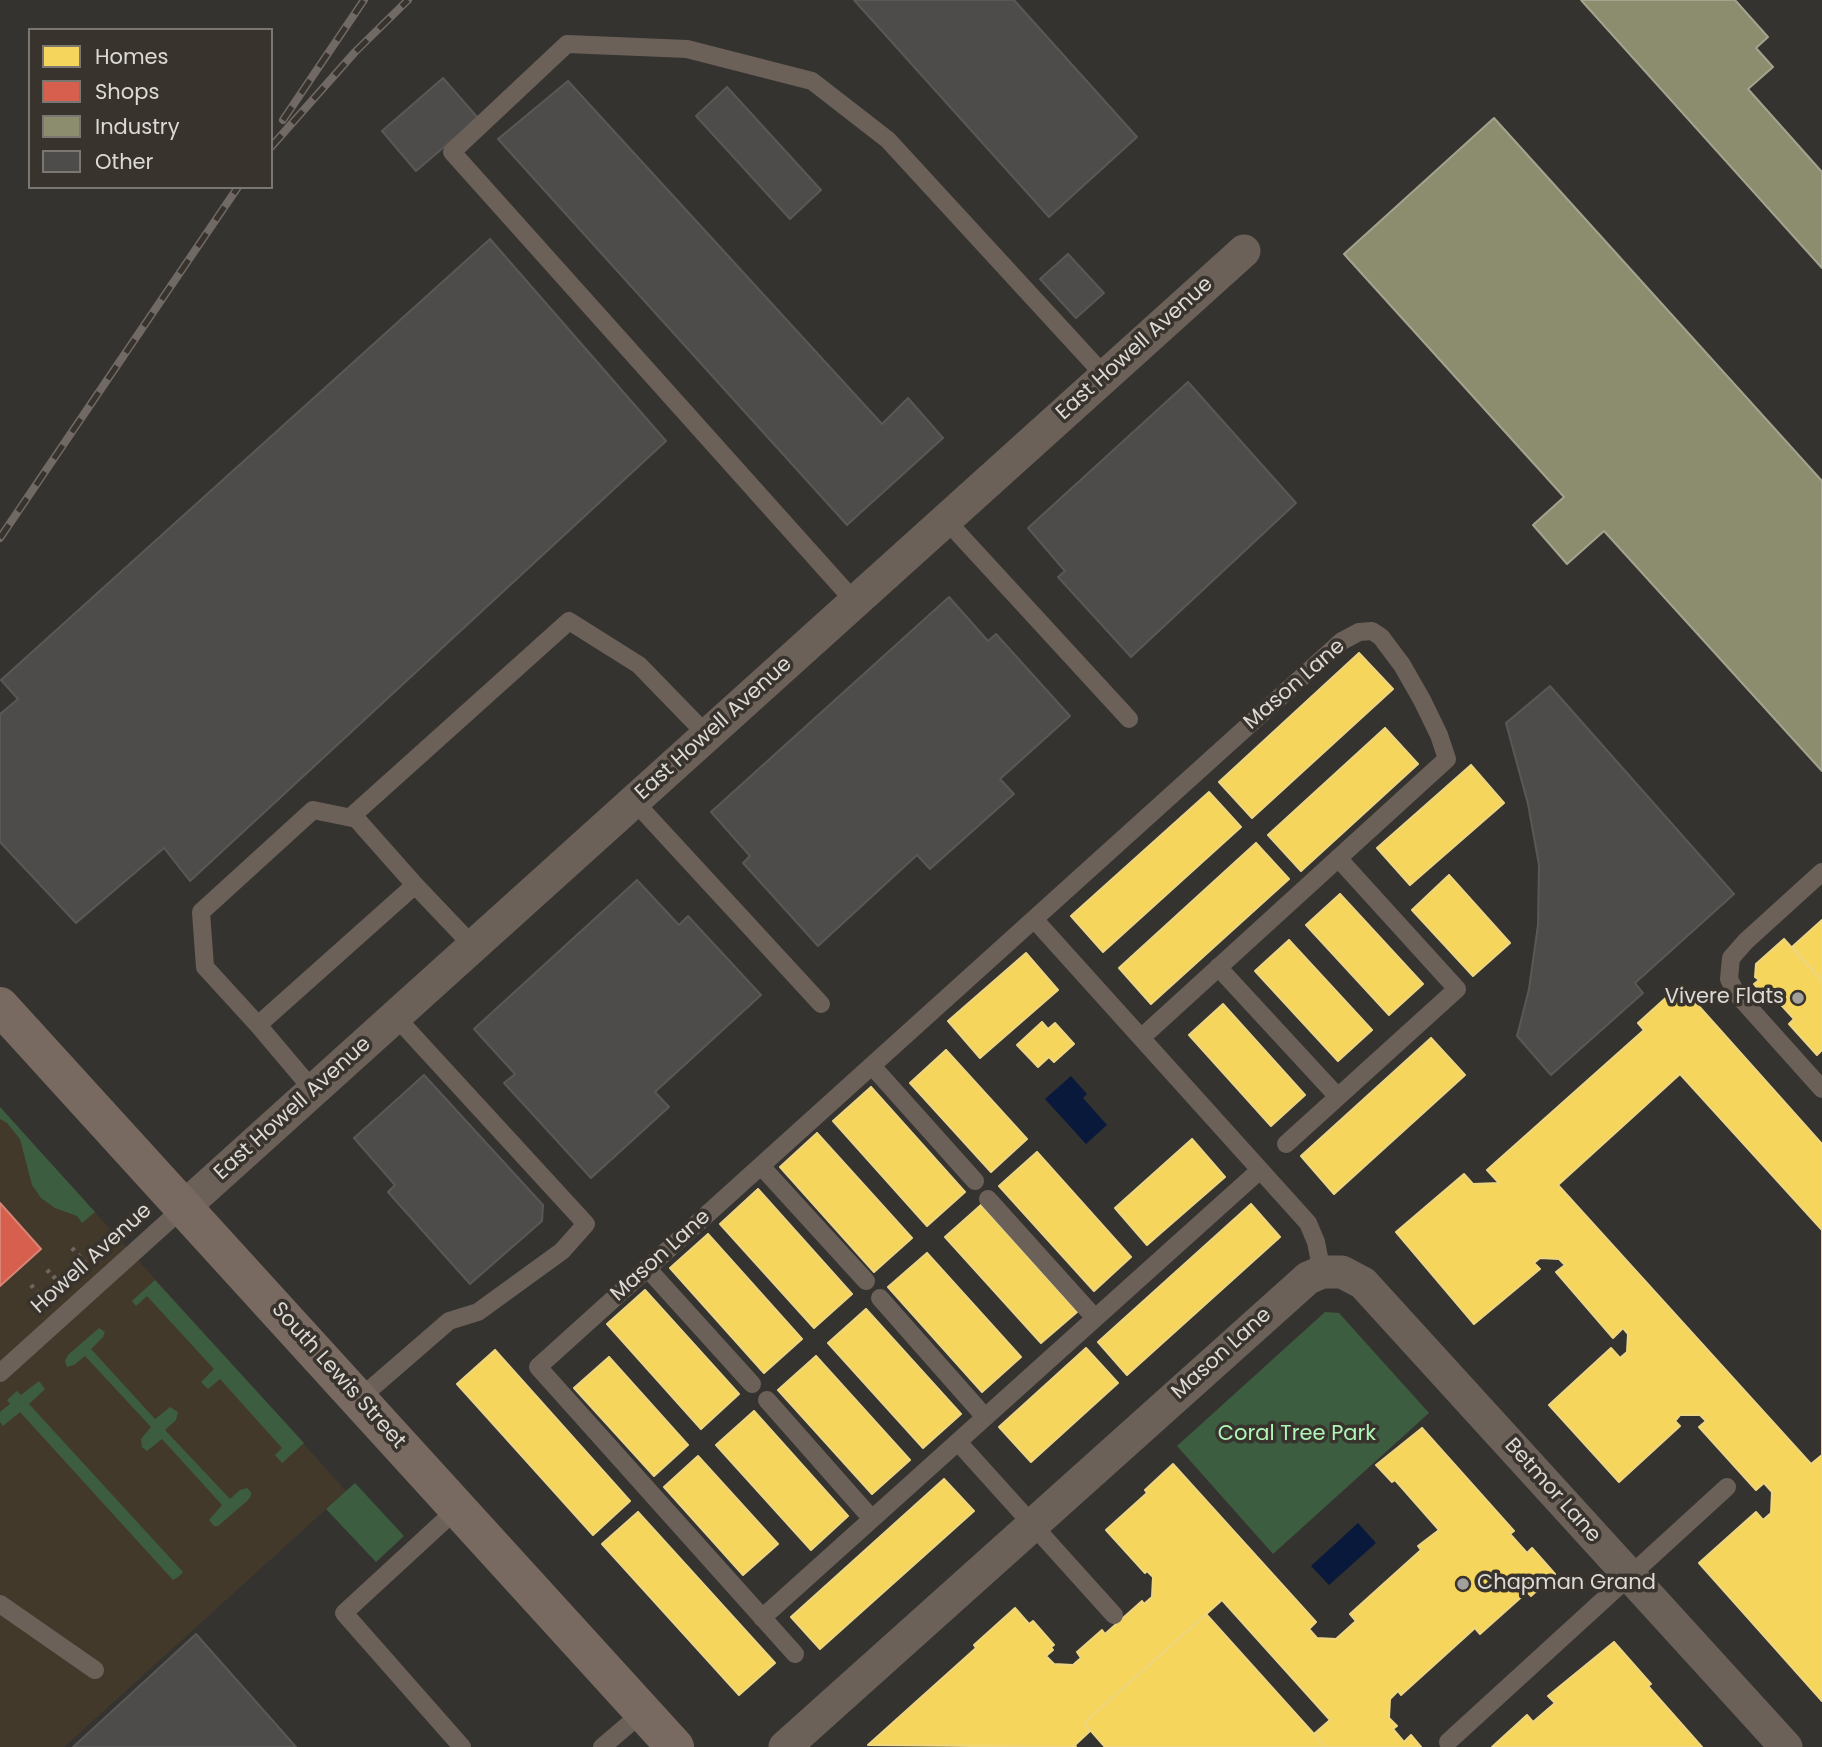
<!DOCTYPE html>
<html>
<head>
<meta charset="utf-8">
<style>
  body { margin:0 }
  #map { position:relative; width:1822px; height:1747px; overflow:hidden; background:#353330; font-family:Poppins,sans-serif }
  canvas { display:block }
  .legend { position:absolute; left:28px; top:28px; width:245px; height:161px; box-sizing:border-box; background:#38332d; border:2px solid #7a7671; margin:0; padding:9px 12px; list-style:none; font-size:21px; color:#dddad6 }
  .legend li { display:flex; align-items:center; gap:14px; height:35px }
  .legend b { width:35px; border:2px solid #7a7671 }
</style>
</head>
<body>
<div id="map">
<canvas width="1822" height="1747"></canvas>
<ul class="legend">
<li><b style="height:19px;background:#f6d55c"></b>Homes</li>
<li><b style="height:19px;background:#d6604d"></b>Shops</li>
<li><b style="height:19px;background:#8c8c6e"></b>Industry</li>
<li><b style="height:19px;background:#4e4c4a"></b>Other</li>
</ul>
</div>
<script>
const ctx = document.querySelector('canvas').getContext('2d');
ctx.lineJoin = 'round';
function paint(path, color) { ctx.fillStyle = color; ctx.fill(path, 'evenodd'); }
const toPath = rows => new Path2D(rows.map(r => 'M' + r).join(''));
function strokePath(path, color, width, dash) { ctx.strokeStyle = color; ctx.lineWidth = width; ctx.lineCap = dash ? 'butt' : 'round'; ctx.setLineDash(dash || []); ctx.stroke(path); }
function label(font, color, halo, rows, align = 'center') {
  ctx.font = font + ' Poppins,sans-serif'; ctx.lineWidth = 7; ctx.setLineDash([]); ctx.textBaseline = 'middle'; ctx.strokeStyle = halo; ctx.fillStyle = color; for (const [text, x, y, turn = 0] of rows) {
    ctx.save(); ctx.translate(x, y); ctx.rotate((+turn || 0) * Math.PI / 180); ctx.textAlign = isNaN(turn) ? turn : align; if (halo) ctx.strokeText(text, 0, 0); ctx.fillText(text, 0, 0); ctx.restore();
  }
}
const industrial = toPath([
  [0,1107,346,1491,64,1747,0,1747]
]);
const green = toPath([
  [0,1107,95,1212,82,1223,77,1216,55,1208,41,1198,32,1185,20,1139,7,1123,0,1119],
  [155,1280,304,1443,282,1463,275,1455,282,1448,220,1379,208,1389,201,1382,214,1369,147,1296,136,1306,132,1301],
  [1325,1312,1339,1313,1429,1413,1273,1554,1177,1446],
  [99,1328,105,1332,103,1337,91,1349,155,1419,170,1407,178,1412,176,1420,165,1430,230,1499,240,1490,247,1488,251,1492,251,1496,247,1501,218,1526,214,1526,209,1520,222,1505,162,1439,147,1451,142,1447,141,1439,151,1427,85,1356,74,1365,67,1367,65,1361,68,1355],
  [39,1381,45,1389,29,1404,183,1572,178,1577,173,1580,20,1412,3,1426,0,1422,0,1412,10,1404,7,1400,17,1391,21,1395],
  [355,1483,404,1536,376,1562,326,1509]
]);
const water = toPath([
  [1071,1076,1087,1094,1083,1098,1107,1125,1086,1144,1045,1099],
  [1358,1523,1376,1543,1329,1585,1311,1566]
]);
const homes = toPath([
  [1359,653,1393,689,1252,818,1219,782,1359,653],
  [1385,728,1418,764,1301,871,1268,835,1385,728],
  [1471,765,1504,803,1410,885,1377,848,1471,765],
  [1209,792,1241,827,1103,952,1071,916,1209,792],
  [1256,843,1289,879,1151,1004,1119,968,1256,843],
  [1449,875,1510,943,1473,976,1412,910,1449,875],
  [1340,894,1423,984,1389,1015,1306,925,1340,894],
  [1822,920,1822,981,1792,947,1822,920],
  [1784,939,1822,981,1822,1050,1817,1055,1789,1024,1794,1019,1773,996,1768,1000,1754,984,1759,980,1755,977,1756,964,1784,939],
  [1289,940,1372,1030,1338,1061,1255,971,1289,940],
  [1026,953,1058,990,980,1058,948,1021,1026,953],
  [1680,985,1822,1144,1822,1701,1699,1563,1756,1512,1763,1520,1771,1513,1772,1492,1764,1483,1756,1490,1699,1427,1706,1421,1700,1415,1680,1415,1675,1421,1680,1426,1619,1482,1549,1405,1611,1348,1620,1358,1627,1352,1628,1334,1623,1328,1613,1338,1556,1272,1565,1265,1559,1259,1540,1258,1534,1263,1540,1269,1474,1324,1396,1232,1464,1174,1473,1184,1499,1183,1487,1170,1644,1030,1638,1023,1680,985],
  [1223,1004,1305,1095,1271,1126,1189,1035,1223,1004],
  [1042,1022,1048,1029,1055,1023,1074,1044,1054,1062,1049,1057,1038,1067,1017,1045,1042,1022],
  [1431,1038,1465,1075,1334,1194,1301,1156,1431,1038],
  [946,1050,1027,1139,991,1172,910,1083,946,1050],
  [1680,1074,1822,1230,1822,1455,1811,1464,1558,1185,1680,1074],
  [871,1087,965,1192,927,1226,833,1121,871,1087],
  [817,1133,912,1238,874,1272,780,1167,817,1133],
  [1192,1139,1225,1177,1147,1245,1115,1208,1192,1139],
  [1037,1152,1131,1257,1094,1291,999,1186,1037,1152],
  [758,1189,852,1294,814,1328,720,1224,758,1189],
  [1251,1204,1280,1237,1127,1375,1098,1342,1251,1204],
  [981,1205,1077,1312,1041,1343,945,1237,981,1205],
  [708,1234,802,1339,764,1373,670,1268,708,1234],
  [927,1253,1021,1357,982,1392,888,1287,927,1253],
  [645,1290,739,1394,701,1429,607,1324,645,1290],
  [866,1309,961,1414,923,1448,828,1343,866,1309],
  [1086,1348,1118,1383,1031,1462,999,1427,1086,1348],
  [495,1350,630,1501,593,1535,457,1384,495,1350],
  [816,1356,910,1460,872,1494,778,1390,816,1356],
  [609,1357,688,1445,654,1476,574,1388,609,1357],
  [754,1411,848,1516,811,1550,716,1445,754,1411],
  [1422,1428,1514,1531,1510,1534,1527,1553,1532,1548,1555,1574,1531,1596,1527,1592,1480,1634,1475,1628,1401,1695,1398,1691,1390,1699,1389,1718,1397,1726,1393,1729,1404,1742,1411,1735,1421,1747,1325,1747,1314,1734,1330,1720,1222,1600,1084,1723,1090,1731,1075,1745,1076,1747,868,1745,976,1648,974,1645,1015,1608,1029,1624,1033,1621,1054,1645,1051,1647,1053,1650,1046,1656,1054,1664,1073,1665,1081,1658,1077,1652,1102,1630,1105,1634,1142,1601,1144,1604,1152,1597,1153,1577,1147,1571,1145,1573,1106,1530,1147,1493,1145,1490,1173,1464,1316,1622,1309,1629,1317,1638,1336,1639,1356,1621,1350,1614,1421,1550,1418,1546,1439,1530,1395,1480,1392,1482,1376,1465,1422,1428],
  [698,1456,778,1544,743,1575,664,1487,698,1456],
  [944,1479,974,1511,820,1649,791,1617,944,1479],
  [638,1512,775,1663,739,1695,602,1544,638,1512],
  [1206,1614,1314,1734,1325,1747,1105,1747,1084,1723,1206,1614],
  [1614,1642,1651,1684,1648,1686,1702,1747,1492,1747,1527,1715,1533,1722,1555,1703,1548,1696,1614,1642]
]);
const shops = toPath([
  [0,1203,41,1249,0,1286,0,1203]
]);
const industry = toPath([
  [1581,0,1735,0,1768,37,1756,48,1773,67,1748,89,1822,172,1822,268,1581,0],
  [1494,118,1822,481,1822,771,1604,531,1567,564,1533,525,1564,497,1344,254,1494,118]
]);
const building = toPath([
  [854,0,1014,0,1137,137,1049,217,854,0],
  [443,78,478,118,416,171,382,131,443,78],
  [568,81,882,424,908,398,943,438,847,525,498,139,568,81],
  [727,87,821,190,790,219,696,116,727,87],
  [490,239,666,441,190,881,164,848,76,923,0,842,0,714,18,699,1,680,490,239],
  [1068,254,1104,293,1076,318,1040,279,1068,254],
  [1188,382,1296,503,1131,657,1058,577,1065,571,1028,528,1188,382],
  [949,597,988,641,996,634,1070,716,1000,779,1014,794,930,869,917,855,818,946,743,863,750,856,711,812,949,597],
  [1550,686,1734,894,1635,983,1643,993,1551,1075,1517,1036,1529,989,1538,925,1539,865,1528,804,1506,723,1550,686],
  [637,880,679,925,688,916,761,995,655,1092,669,1107,591,1178,504,1083,515,1074,474,1029,637,880],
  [424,1075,543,1205,542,1221,470,1284,388,1192,395,1185,354,1138,424,1075],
  [196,1634,296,1747,73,1747,196,1634]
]);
const path = toPath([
  [72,1248,87,1265],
  [47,1270,63,1286],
  [31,1285,46,1302]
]);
const lane = toPath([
  [946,520,1129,719],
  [855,602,452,152,567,44,687,49,812,81,888,140,1105,376],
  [634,801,821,1004],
  [1822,872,1746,941,1731,958,1729,979,1736,993,1822,1089],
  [415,885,353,815,569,621,639,665,707,735],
  [1034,919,1308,1223,1316,1242,1322,1272],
  [1218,967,1338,1097],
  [258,1025,205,967,201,912,313,810,357,819],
  [873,1067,975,1181],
  [313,1090,258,1025,415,885,473,946],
  [1286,1144,1457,989,1338,858],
  [761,1166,866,1281],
  [988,1199,1095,1318],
  [647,1268,752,1384],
  [880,1298,985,1417],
  [0,1373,184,1207],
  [359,1399,449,1321,478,1312,562,1251,586,1224,395,1016],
  [767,1400,872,1519],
  [958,1442,1114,1615],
  [458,1508,344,1613,462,1747],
  [0,1604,95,1670],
  [762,1618,1260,1170],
  [795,1654,538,1367,1342,641,1359,632,1372,631,1381,637,1402,665,1422,700,1439,735,1447,759,1141,1038],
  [1448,1742,1727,1487],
  [602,1747,643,1712]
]);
const street = toPath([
  [184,1207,1244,251],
  [785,1747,1308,1278,1322,1272,1342,1272,1363,1283,1786,1747]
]);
const secondary = toPath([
  [0,1006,675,1747]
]);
const rail = toPath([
  [283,120,364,0],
  [271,147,355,52,408,0],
  [0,538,238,187]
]);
const markers = [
  [1798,998,7,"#a2a09c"],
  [1463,1584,7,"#a2a09c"]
];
const streetNames = [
  ["East Howell Avenue",1135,349,-42],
  ["Mason Lane",1295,685,-41],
  ["East Howell Avenue",714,729,-42],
  ["East Howell Avenue",293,1109,-42],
  ["Mason Lane",661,1256,-42],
  ["Howell Avenue",92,1259,-42],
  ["Mason Lane",1222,1354,-42],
  ["South Lewis Street",338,1376,48],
  ["Betmor Lane",1552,1491,48]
];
const poiNames = [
  ["Vivere Flats",1784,998],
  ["Chapman Grand",1477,1584,"left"]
];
const parkNames = [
  ["Coral Tree Park",1297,1435]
];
paint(industrial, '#43392b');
paint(green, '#3d5d40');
paint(water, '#08193b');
paint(homes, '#f6d55c');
strokePath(homes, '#eed681', 2);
paint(shops, '#d6604d');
strokePath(shops, '#d88576', 2);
paint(industry, '#8c8c6e');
strokePath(industry, '#a4a38d', 2);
paint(building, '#4e4c4a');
strokePath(building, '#5a5856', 2);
strokePath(path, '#6e6660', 4.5, [3.5, 5]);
strokePath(lane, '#6c6159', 18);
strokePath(street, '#6c6159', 33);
strokePath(secondary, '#786a60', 38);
strokePath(rail, '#706964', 8);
strokePath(rail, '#38332d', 5, [16]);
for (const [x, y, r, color] of markers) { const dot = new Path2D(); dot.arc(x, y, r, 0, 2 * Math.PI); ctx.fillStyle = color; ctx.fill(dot); strokePath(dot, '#38332d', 2.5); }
label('21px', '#dddad6', '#38332d', streetNames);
label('21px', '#dddad6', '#38332d', poiNames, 'right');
label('21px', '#aff5b7', '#38332d', parkNames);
</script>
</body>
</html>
